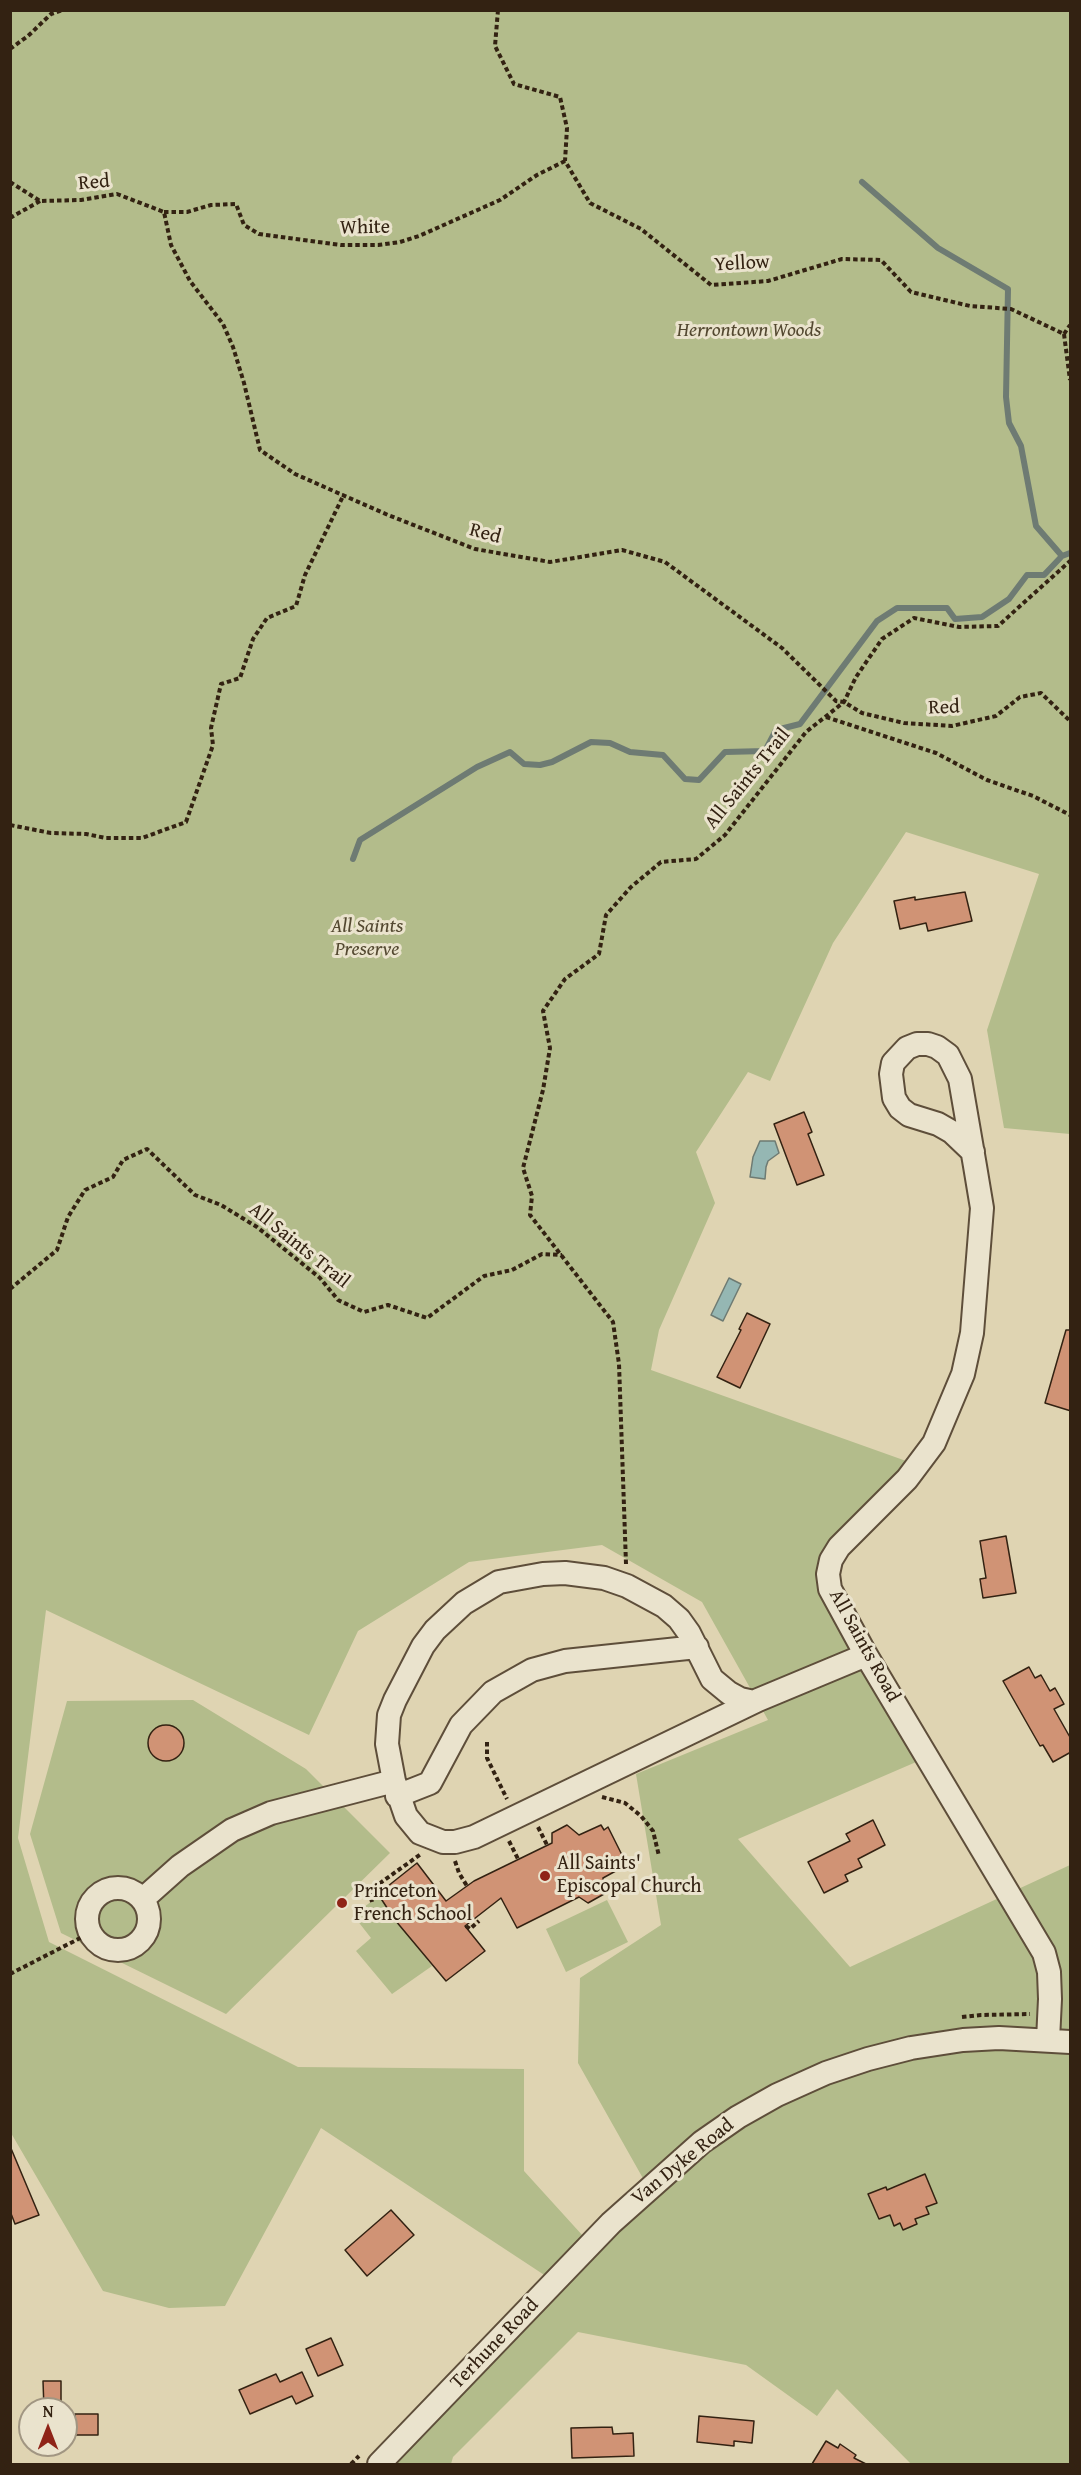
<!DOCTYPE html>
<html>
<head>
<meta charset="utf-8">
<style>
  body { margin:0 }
  #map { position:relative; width:1081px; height:2475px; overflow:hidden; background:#dfd4b2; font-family:"Gentium Book Plus",serif }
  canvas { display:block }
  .frame { position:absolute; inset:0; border:12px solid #332212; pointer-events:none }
  .north { position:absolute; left:18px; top:2397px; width:60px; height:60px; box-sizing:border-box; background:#eae3cd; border:2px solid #a19682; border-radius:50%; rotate:0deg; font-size:16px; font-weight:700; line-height:24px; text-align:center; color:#332212 }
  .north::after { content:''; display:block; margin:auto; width:21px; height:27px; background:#8f2418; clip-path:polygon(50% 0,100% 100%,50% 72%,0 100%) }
</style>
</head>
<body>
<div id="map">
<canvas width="1081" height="2475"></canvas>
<div class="frame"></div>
<div class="north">N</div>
</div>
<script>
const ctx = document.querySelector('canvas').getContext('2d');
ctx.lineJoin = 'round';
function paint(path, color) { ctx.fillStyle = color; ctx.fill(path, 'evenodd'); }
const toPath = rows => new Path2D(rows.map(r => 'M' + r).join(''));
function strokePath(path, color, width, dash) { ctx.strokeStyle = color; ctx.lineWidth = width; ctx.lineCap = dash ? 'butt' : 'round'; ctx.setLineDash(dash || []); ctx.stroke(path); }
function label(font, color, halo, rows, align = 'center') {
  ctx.font = font + ' "Gentium Book Plus",serif'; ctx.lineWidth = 6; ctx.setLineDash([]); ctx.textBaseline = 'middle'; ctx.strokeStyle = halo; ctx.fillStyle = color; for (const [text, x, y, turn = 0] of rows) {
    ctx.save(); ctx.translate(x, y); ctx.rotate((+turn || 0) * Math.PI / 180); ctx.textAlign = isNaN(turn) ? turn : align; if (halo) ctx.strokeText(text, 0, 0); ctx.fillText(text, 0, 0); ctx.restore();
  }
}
const green = toPath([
  [10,11,1070,11,1070,1134,1004,1128,987,1030,1039,874,906,832,833,943,770,1081,748,1072,696,1152,715,1203,659,1330,651,1370,923,1467,828,1565,930,1756,738,1839,850,1967,1070,1865,1070,2464,911,2464,837,2389,817,2416,746,2365,578,2332,453,2457,451,2464,386,2464,558,2284,321,2128,225,2306,169,2308,103,2291,11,2133],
  [602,1545,702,1602,768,1720,636,1774,661,1925,580,1978,578,2063,649,2189,593,2247,524,2171,524,2069,298,2067,49,1942,18,1838,46,1610,309,1735,358,1631,469,1562],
  [193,1700,306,1769,390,1853,226,2014,61,1933,30,1834,67,1701],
  [379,1896,432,1966,392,1994,356,1951,371,1938,353,1915],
  [607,1900,628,1942,566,1972,546,1929]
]);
const water = toPath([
  [760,1141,775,1141,779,1153,768,1161,766,1167,765,1179,750,1177,753,1157,760,1141],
  [729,1278,741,1284,723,1321,711,1315,729,1278]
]);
const stream = toPath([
  [862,182,938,248,1008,289,1006,397,1009,423,1021,446,1036,526,1062,556],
  [353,859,360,840,477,767,510,752,524,764,540,765,552,762,591,742,610,743,630,752,663,755,685,779,699,780,725,752,765,751,776,730,800,724,877,621,897,608,947,608,955,619,982,617,1009,599,1027,575,1044,575,1062,556,1070,553]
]);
const building = toPath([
  [965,892,972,921,928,931,926,923,900,929,894,901,915,897,915,900,965,892],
  [804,1112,812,1132,808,1134,824,1175,797,1185,774,1124,804,1112],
  [747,1313,770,1324,740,1388,717,1377,741,1330,739,1329,747,1313],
  [1066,1330,1071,1330,1071,1411,1045,1403,1066,1330],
  [1006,1536,1016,1593,983,1598,980,1579,986,1578,980,1541,1006,1536],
  [1029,1667,1035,1678,1041,1675,1050,1691,1055,1688,1064,1704,1054,1709,1071,1739,1071,1752,1053,1762,1043,1745,1040,1746,1003,1681,1029,1667],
  '148 1743a18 18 0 1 1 36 0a18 18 0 1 1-36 0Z',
  [873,1820,885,1845,858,1859,862,1867,845,1875,848,1881,824,1893,808,1862,850,1841,846,1834,873,1820],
  [567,1825,579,1835,601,1825,604,1830,608,1827,625,1861,621,1863,623,1867,603,1878,604,1894,588,1903,579,1897,517,1928,501,1898,465,1926,485,1951,446,1981,395,1920,378,1894,417,1863,446,1901,474,1881,552,1843,552,1833,567,1825],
  [10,2146,39,2215,15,2224,10,2211,10,2146],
  [925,2174,937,2203,926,2207,929,2214,915,2219,917,2224,903,2230,900,2223,894,2226,890,2215,879,2219,868,2194,886,2187,887,2190,925,2174],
  [391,2210,414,2235,367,2276,345,2250,391,2210],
  [331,2338,343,2365,318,2376,306,2349,331,2338],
  [302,2372,313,2396,296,2404,292,2396,250,2414,239,2390,276,2374,280,2382,302,2372],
  [43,2381,61,2381,61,2409,44,2409,43,2381],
  [75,2414,98,2414,98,2435,75,2435,75,2414],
  [699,2416,754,2421,752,2443,734,2441,734,2446,697,2442,699,2416],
  [612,2427,613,2434,633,2433,634,2456,572,2458,571,2428,612,2427],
  [826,2441,838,2448,840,2444,856,2455,854,2458,866,2464,812,2464,826,2441]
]);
const path = toPath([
  [498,10,495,46,514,84,560,97,567,128,565,161,590,203,641,229,711,285,768,281,842,259,881,260,911,292,970,306,1011,309,1064,334],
  [10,49,28,36,51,14,63,10],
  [10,182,40,201,81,200,117,194,164,212,171,245,190,281,223,324,233,347,244,383,260,450,295,474,388,515,475,549,550,562,622,550,665,562,782,648,836,701,844,702,862,713,904,723,952,726,996,716,1020,697,1041,693,1070,721],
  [164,212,187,212,211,205,236,204,244,225,259,234,341,245,378,245,400,242,419,236,500,200,537,175,565,161],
  [10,218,40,201],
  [1064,334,1070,380],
  [1064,334,1070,325],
  [826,717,936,753,987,780,1033,796,1070,815],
  [10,825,51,833,86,834,106,838,142,838,186,822,213,745,211,728,221,684,240,678,253,639,267,618,296,606,305,575,344,494],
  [10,1289,57,1250,68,1217,85,1190,113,1177,123,1160,147,1149,195,1195,221,1205,257,1227,320,1278,338,1300,364,1312,388,1305,427,1318,484,1276,512,1270,542,1254,562,1255],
  [626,1564,619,1364,613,1322,530,1215,532,1196,523,1168,543,1090,550,1048,543,1011,565,979,599,954,606,915,631,887,661,862,696,859,725,835,806,732,844,702,856,677,882,639,914,618,959,627,998,626,1070,561],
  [487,1742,487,1758,507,1799],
  [602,1797,625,1803,641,1816,653,1831,659,1856],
  [538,1827,547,1845],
  [509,1841,518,1859],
  [455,1861,459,1873,467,1886],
  [372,1902,370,1894,376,1886,421,1854],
  [466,1926,470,1929,479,1921],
  [10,1974,90,1933],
  [10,1999,10,2003],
  [962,2017,981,2015,1030,2014],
  [351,2464,359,2456]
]);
const minor = toPath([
  [973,1152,952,1132,938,1124,909,1115,900,1108,894,1098,891,1074,893,1063,907,1048,917,1044,928,1044,937,1047,948,1055,960,1079,975,1166,982,1208,972,1333,963,1374,934,1443,907,1479,839,1547,831,1560,828,1574,830,1589,866,1655,1044,1953,1049,1972,1050,1999,1048,2040],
  [754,1702,740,1699,729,1693,712,1679,689,1633,679,1619,664,1606,627,1586,604,1578,565,1573,543,1574,499,1582,464,1603,435,1630,423,1646,395,1700,389,1715,387,1744,394,1781,406,1816,420,1833,443,1842,455,1842,474,1837,758,1700,866,1655],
  [397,1796,430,1783,461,1725,493,1692,532,1670,565,1661,697,1647],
  '87 1919a31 31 0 1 1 62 0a31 31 0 1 1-62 0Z',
  [143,1899,180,1866,232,1830,271,1813,394,1781],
  [379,2464,611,2223,702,2142,738,2117,777,2095,826,2073,868,2059,911,2048,963,2040,999,2038,1070,2042]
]);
const markers = [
  [545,1876,6,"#8f2418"],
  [342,1903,6,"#8f2418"]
];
const streetNames = [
  ["Red",94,183,-5],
  ["White",365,228,-1],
  ["Yellow",742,264,-3],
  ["Red",485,534,15],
  ["Red",944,708,-2],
  ["All Saints Trail",748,779,-51],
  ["All Saints Trail",299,1246,39],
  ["All Saints Road",864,1646,61],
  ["Van Dyke Road",683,2162,-39],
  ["Terhune Road",495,2344,-46]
];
const parkNames = [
  ["Herrontown Woods",749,331],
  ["All Saints",367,927],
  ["Preserve",367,950]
];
const poiNames = [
  ["All Saints'",557,1864],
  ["Episcopal Church",557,1887],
  ["Princeton",354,1892],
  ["French School",354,1915]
];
paint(green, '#b3bc8b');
paint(water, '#95b7b3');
strokePath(water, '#6e7b73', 1.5);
strokePath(stream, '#6e7b73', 6);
paint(building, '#d09375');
strokePath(building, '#332212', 1.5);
strokePath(minor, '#5e4e3a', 26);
strokePath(path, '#332212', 4, [4.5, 3]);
strokePath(minor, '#eae3cd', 22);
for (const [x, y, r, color] of markers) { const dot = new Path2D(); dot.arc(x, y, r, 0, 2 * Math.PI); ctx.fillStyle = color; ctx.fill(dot); strokePath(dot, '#eae3cd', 2); }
label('20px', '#332212', '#eae3cd', streetNames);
label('italic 20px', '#534830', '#eae3cd', parkNames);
label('20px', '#332212', '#eae3cd', poiNames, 'left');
</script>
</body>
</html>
